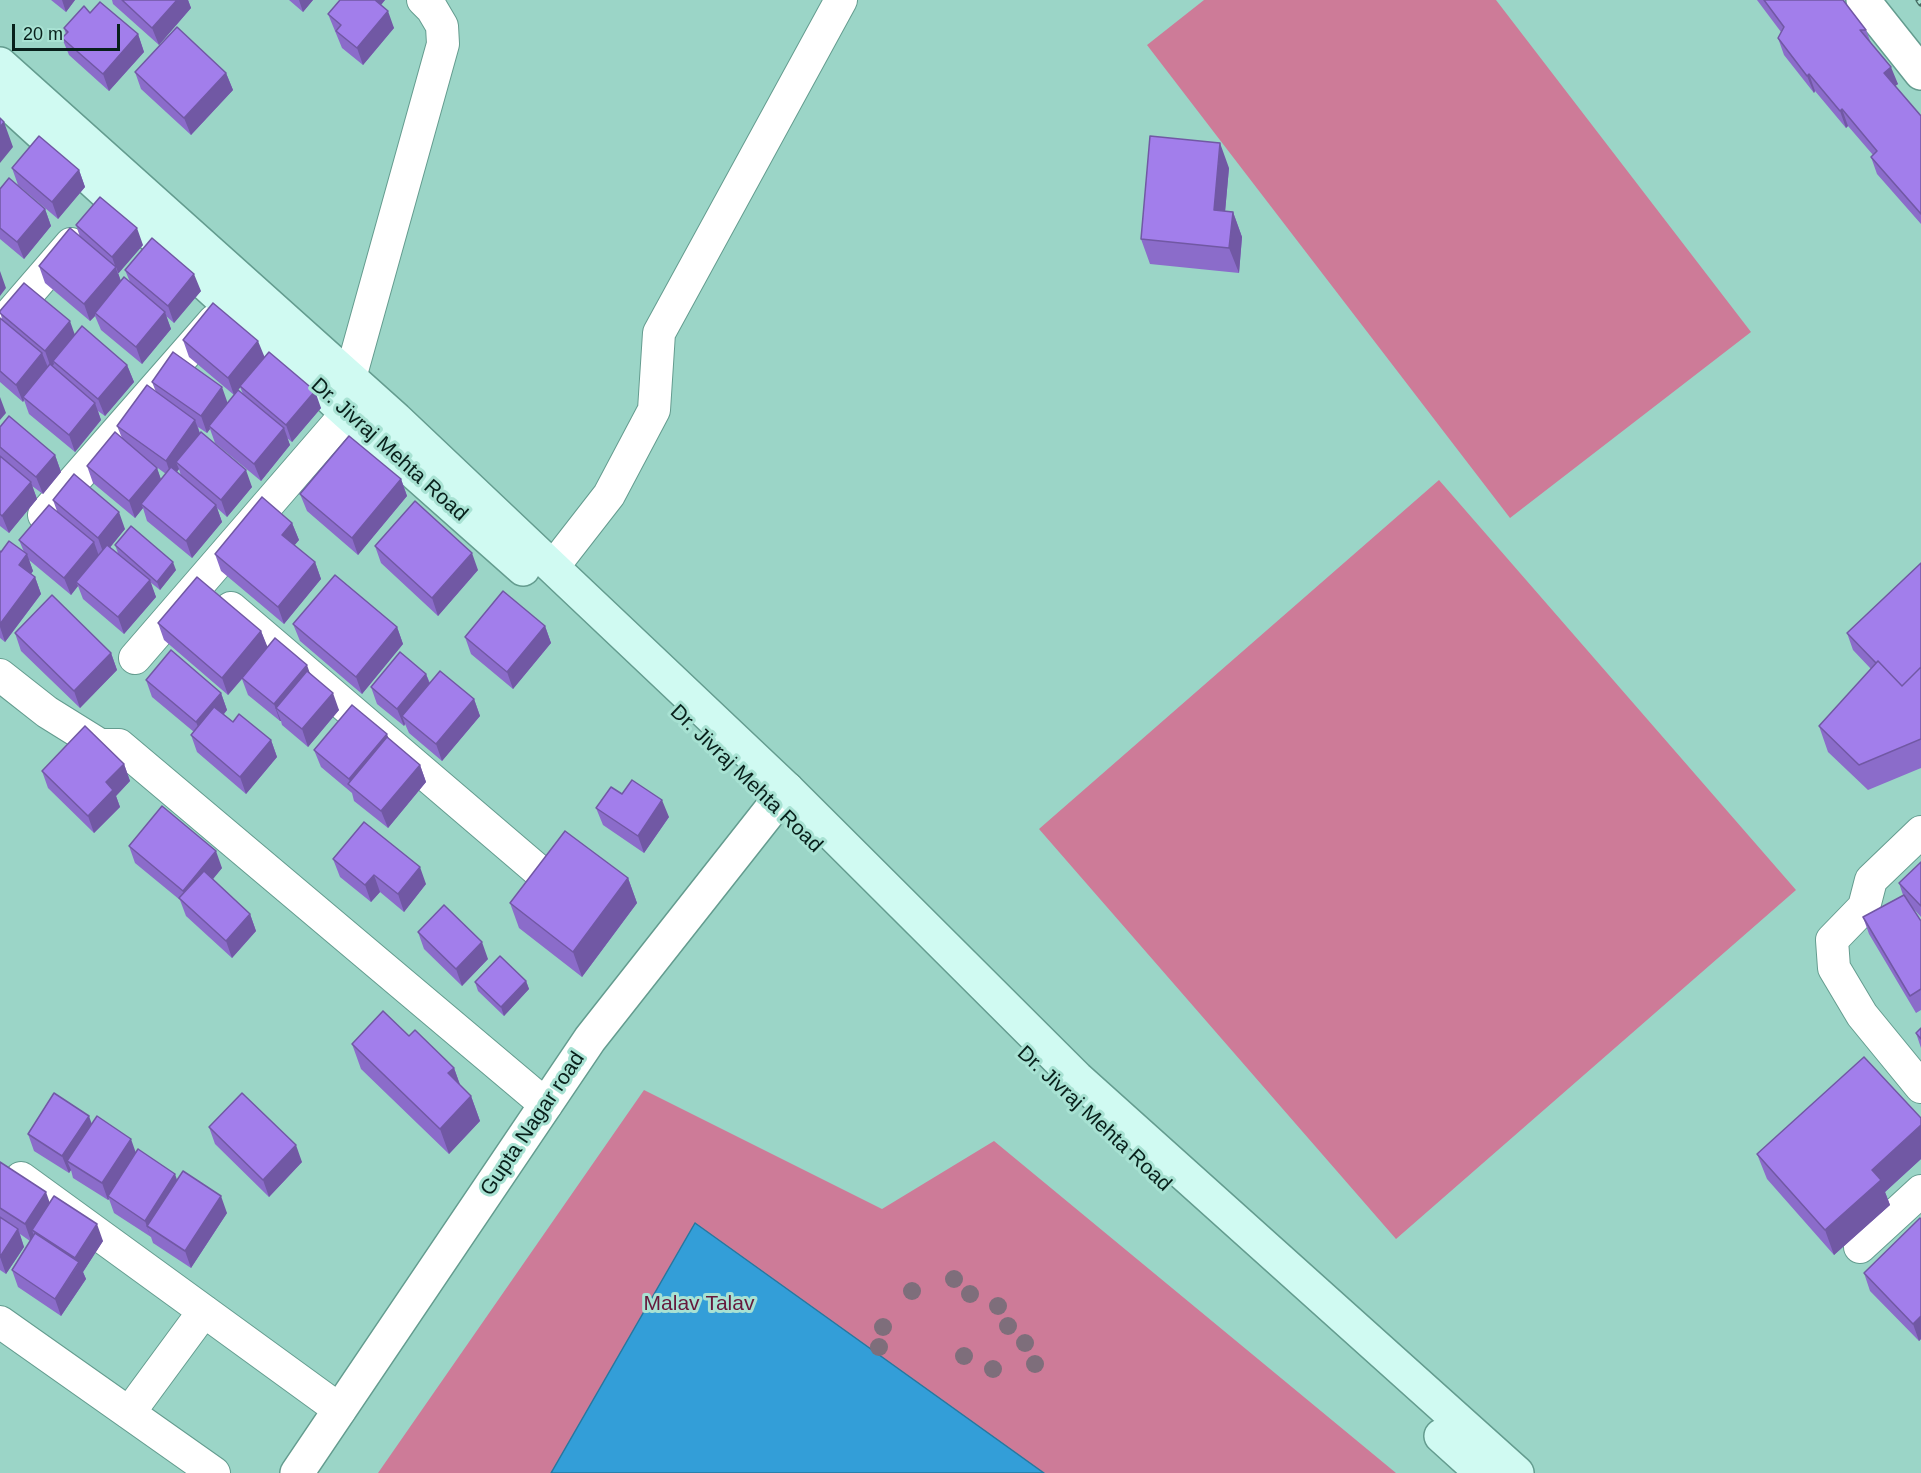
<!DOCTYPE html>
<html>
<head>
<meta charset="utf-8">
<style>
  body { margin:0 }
  #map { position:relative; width:1921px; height:1473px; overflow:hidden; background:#9bd5c7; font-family:Helvetica,sans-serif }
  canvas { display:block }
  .scale { position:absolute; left:12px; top:24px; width:108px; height:27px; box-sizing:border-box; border:3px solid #08201b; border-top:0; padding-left:8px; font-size:18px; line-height:21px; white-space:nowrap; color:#08201b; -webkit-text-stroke:4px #a8e2d3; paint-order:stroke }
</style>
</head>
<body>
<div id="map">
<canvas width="1921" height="1473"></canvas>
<div class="scale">20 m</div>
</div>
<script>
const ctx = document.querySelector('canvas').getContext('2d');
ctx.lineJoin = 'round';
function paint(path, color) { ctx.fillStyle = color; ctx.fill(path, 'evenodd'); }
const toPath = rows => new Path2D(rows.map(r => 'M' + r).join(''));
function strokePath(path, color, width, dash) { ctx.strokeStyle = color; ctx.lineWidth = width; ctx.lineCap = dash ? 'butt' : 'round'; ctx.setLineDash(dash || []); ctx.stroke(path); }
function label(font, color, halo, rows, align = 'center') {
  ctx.font = font + ' Helvetica,sans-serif'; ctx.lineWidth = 6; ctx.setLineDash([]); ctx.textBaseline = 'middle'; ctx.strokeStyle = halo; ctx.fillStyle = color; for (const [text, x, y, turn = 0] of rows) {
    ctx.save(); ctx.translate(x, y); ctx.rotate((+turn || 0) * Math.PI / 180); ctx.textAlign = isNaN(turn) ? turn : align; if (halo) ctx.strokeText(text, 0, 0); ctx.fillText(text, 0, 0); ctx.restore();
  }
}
const green = toPath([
  [1204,0,1496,0,1751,332,1510,518,1147,45],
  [1439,480,1796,890,1396,1239,1039,829],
  [644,1090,882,1209,994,1141,1396,1473,378,1473]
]);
const water = toPath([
  [695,1223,1044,1473,551,1473,695,1223]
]);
const minor = toPath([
  [0,326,71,244],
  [350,378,443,44,442,26,432,9,423,0],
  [44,515,214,321],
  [553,567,609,495,654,410,659,333,841,0],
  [231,608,541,873],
  [135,658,347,413],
  [0,675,47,712,100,745,119,745,546,1105],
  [1921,832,1871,880,1864,907,1832,940,1834,968,1862,1015,1921,1087],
  [21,1178,340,1410],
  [1860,1247,1921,1191],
  [0,1322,214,1473],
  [129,1413,204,1311]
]);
const tertiary = toPath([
  [1863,0,1921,73],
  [297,1473,590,1039,787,789]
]);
const secondary = toPath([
  [0,64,396,419,787,789,1077,1078,1517,1473],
  [0,96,347,413,523,569],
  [1441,1436,1482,1473]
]);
const rail = toPath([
  [1919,0,1921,3]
]);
const trees = [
  [954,1279],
  [912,1291],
  [970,1294],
  [998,1306],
  [1008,1326],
  [883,1327],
  [1025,1343],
  [879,1347],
  [964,1356],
  [1035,1364],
  [993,1369]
];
const wall = toPath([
  [51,0,75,0,66,12],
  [112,0,188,0,191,8,159,45,113,4],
  [289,0,313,0,303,12],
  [340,0,385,0,381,5,394,28,363,65,342,48,328,14],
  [1757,0,1843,0,1866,30,1871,43,1898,84,1895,86,1921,116,1921,224,1877,174,1871,157,1873,155,1848,126,1846,128,1815,91,1814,93,1784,55,1778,38,1781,32],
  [90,13,138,34,144,52,109,91,69,55,62,38,66,34,64,28],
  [135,72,226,73,233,90,191,135,141,89],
  [12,168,79,170,85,187,58,219,18,185],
  [1229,168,1225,211,1233,212,1242,237,1239,273,1150,264,1141,239],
  [0,189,45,209,51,226,24,259,0,239],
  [76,225,143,245,118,273,121,282,130,282,125,270,201,291,174,323,166,316,171,329,142,364,101,330,95,316,90,321,45,283,39,266,80,237],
  [0,311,75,334,127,365,134,382,105,416,98,411,101,420,75,452,29,414,24,400,23,402,0,382,0,318,2,319],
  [183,340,264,358,321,408,292,442,287,438,290,445,261,481,215,443,210,429,207,433,198,427,200,433,252,487,227,517,217,508,222,522,192,558,147,521,143,508,135,518,93,483,87,466,122,438,117,426,156,392,152,382,227,403,243,394,240,387,234,395,189,357],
  [151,463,166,474,161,480,157,468],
  [179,469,181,476,177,472],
  [0,427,55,455,61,472,43,494,32,486,37,499,9,533,0,526],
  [401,479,407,496,358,555,307,511,300,494],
  [53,500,125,529,110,547,118,553,115,545,176,570,160,590,150,582,156,597,124,634,83,599,78,586,71,595,29,560,33,571,31,574,35,577,41,594,5,642,0,638,0,551,24,552,19,540,57,511],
  [292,523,299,540,294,545,315,562,321,579,284,624,221,571,215,554],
  [375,546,478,570,438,616,381,563],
  [1921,563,1921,768,1868,790,1828,752,1819,726,1871,669,1853,650,1847,633],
  [158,623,261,631,267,647,310,673,339,710,308,747,282,725,281,721,280,721,248,695,242,679,228,695,164,640],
  [293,624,397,627,403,644,362,694,300,641],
  [545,626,551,643,513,689,471,654,465,637],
  [15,633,111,653,117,670,80,708,21,651],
  [426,674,430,683,474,699,480,716,442,761,409,733,405,724,404,726,377,704,371,687],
  [146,680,221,693,227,710,224,714,233,722,271,740,277,757,246,794,197,752,191,735,194,732,152,697],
  [389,739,420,765,426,782,388,828,354,801,352,793,321,767,314,750],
  [124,764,130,781,116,796,120,807,94,833,48,788,42,771],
  [622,794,669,817,644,853,603,825,596,808],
  [129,846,222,868,213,879,250,914,256,931,232,958,186,916,180,900,135,863],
  [333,859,426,884,404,912,380,892,371,902,340,877],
  [1921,862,1921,917,1911,906,1921,921,1921,1010,1916,1013,1869,934,1863,917,1903,895,1899,883],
  [628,878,637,903,582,977,519,928,510,903],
  [418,932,488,959,462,986,424,949],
  [526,981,529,989,504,1016,478,991,475,982],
  [1921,1028,1921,1048,1916,1033],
  [409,1036,454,1068,460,1085,471,1096,480,1121,449,1154,361,1069,352,1044],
  [1921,1118,1921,1159,1885,1192,1890,1205,1834,1255,1767,1179,1757,1154],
  [91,1124,227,1213,191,1268,153,1243,151,1237,114,1213,109,1199,108,1200,73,1178,71,1170,69,1173,34,1151,28,1134],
  [209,1127,302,1162,269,1197,215,1144],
  [0,1162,50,1203,103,1241,83,1272,86,1279,61,1316,18,1287,12,1270,30,1241,20,1234,24,1247,6,1274,0,1270],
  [1921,1219,1921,1339,1919,1341,1870,1291,1864,1273]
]);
const shadedWall = toPath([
  [62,0,75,0,66,12],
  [177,0,188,0,191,8,159,45,152,28],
  [299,0,313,0,303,12],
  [371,0,385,0,375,12],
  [388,11,394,28,363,65,357,48],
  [138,34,144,52,109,91,103,74],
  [1891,67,1898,84,1890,90,1884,73],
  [226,73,233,90,191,135,184,118],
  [1809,74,1815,91,1814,93,1807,76],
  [1842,109,1848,126,1846,128,1840,111],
  [4,122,13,147,0,163,0,127],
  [1220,143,1229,168,1223,235,1214,210],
  [79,170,85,187,58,219,52,202],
  [45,209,51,226,24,259,17,242],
  [1233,212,1242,237,1239,273,1229,248],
  [137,228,143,245,118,274,112,257],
  [116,267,122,284,95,313,95,316,90,321,84,304],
  [0,271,6,288,0,296],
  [194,274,201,291,174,323,168,306],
  [165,312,171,329,142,364,136,347],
  [70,321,76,338,53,361,54,364,51,368,45,351],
  [258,341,265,358,234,395,228,378],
  [42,353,49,370,23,397,24,400,23,402,16,385],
  [127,365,134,382,105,416,98,399],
  [222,387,228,404,209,426,210,429,207,433,201,416],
  [315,391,321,408,292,442,286,425],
  [0,397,6,413,0,420],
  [95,403,101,420,75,452,69,435],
  [195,420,201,437,176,462,179,469,172,478,166,461],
  [284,428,290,445,261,481,254,464],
  [55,455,61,472,43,494,36,477],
  [157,468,163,485,141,504,143,508,135,518,129,501],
  [246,470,252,487,227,517,221,500],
  [401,479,407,496,358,555,352,538],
  [31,482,37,499,9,533,2,516],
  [216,505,222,522,192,558,186,541],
  [119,512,125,529,104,555,98,538],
  [292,523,299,540,289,552,282,535],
  [94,542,100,559,76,582,78,586,71,595,64,578],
  [472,553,478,570,438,616,432,598],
  [27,554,33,571,25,582,19,565],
  [173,562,176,570,160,590,157,582],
  [315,562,321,579,284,624,278,607],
  [35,577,41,594,5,642,0,627,0,624],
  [150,580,156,597,124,634,118,617],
  [545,626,551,643,513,689,507,672],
  [397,627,403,644,362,694,356,677],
  [261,631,268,648,228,695,222,678],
  [111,653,117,670,80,708,74,691],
  [307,665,313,682,276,708,281,721,280,721,274,704],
  [426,674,432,691,402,716,405,724,404,726,397,709],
  [221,693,227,710,203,739,196,722],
  [333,693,339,710,308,747,302,729],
  [474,699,480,716,442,761,436,744],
  [387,734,393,751,351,787,349,779],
  [271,740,277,757,246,794,240,777],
  [124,764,130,781,116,796,120,807,94,833,88,816,106,782],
  [420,765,426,782,388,828,381,811],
  [662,800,669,817,644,853,638,836],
  [216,851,222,868,189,908,183,891],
  [420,867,426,884,404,912,398,894],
  [374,875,380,892,371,902,365,885],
  [628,878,637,903,582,977,573,952],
  [250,914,256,931,232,958,226,941],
  [482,942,488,959,462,986,456,969],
  [526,981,529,989,504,1016,501,1007],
  [454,1068,463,1093,448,1073],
  [471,1096,480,1121,449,1154,440,1129],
  [89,1116,95,1133,67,1161,71,1170,69,1173,62,1156],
  [1921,1125,1921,1159,1885,1192,1890,1205,1834,1255,1825,1230,1872,1170],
  [131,1139,137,1156,108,1196,109,1199,108,1200,102,1183],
  [296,1145,302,1162,269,1197,263,1180],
  [175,1174,181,1191,147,1226,151,1238,145,1221],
  [46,1192,52,1209,32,1230,34,1236,31,1241,25,1224],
  [221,1196,227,1213,191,1268,185,1251],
  [97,1224,103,1241,83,1272,86,1279,61,1316,55,1299,78,1265,75,1258],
  [18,1229,24,1247,6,1274,0,1257],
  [1921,1316,1921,1339,1919,1341,1913,1324]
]);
const building = toPath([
  [122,0,177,0,152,28,122,0],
  [340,0,375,0,388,11,357,48,336,31,341,25,328,14,340,0],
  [1764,0,1843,0,1866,30,1860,30,1891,67,1884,73,1921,116,1921,214,1871,157,1877,151,1842,109,1840,111,1809,74,1807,76,1778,38,1784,27,1764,0],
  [100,2,138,34,103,74,62,38,68,32,64,28,84,6,90,13,100,2],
  [177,27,226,73,184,118,135,72,177,27],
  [0,118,4,122,0,127,0,118],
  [39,136,79,170,52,202,12,168,39,136],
  [1150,136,1220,143,1214,210,1233,212,1229,248,1141,239,1150,136],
  [9,178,45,209,17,242,0,228,0,189,9,178],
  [100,197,137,228,112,257,76,225,100,197],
  [70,228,116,267,84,304,39,266,70,228],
  [152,238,194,274,168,306,125,270,152,238],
  [124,277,165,312,136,347,95,313,124,277],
  [24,283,70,321,45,351,0,313,0,311,24,283],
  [213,303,258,341,228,378,183,340,213,303],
  [0,318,42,353,16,385,0,371,0,318],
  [82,326,127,365,98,399,53,361,82,326],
  [173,352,222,387,201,416,152,382,173,352],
  [269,352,315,391,286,425,240,386,269,352],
  [50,364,95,403,69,435,23,397,50,364],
  [147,385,195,420,166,461,117,426,147,385],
  [238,390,284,428,254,464,209,426,238,390],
  [9,416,55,455,36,477,0,447,0,427,9,416],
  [115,432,157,468,129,501,87,466,115,432],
  [201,432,246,470,221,500,176,462,201,432],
  [349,436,401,479,352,538,300,494,349,436],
  [0,456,31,482,2,516,0,514,0,456],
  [171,467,216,505,186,541,141,504,171,467],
  [74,474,119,512,98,538,53,500,74,474],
  [262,497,292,523,282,535,315,562,278,607,215,554,262,497],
  [415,501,472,553,432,598,375,546,415,501],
  [49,505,94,542,64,578,19,540,49,505],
  [131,526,173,562,157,582,115,545,131,526],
  [9,541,27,554,19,565,35,577,0,624,0,551,1,552,9,541],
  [107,545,150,580,118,617,76,582,107,545],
  [1921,563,1921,667,1902,686,1878,661,1876,663,1847,633,1921,563],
  [335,575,397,627,356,677,293,624,335,575],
  [197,577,261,631,222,678,158,623,197,577],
  [503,591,545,626,507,672,465,637,503,591],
  [52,595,111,653,74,691,15,633,52,595],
  [275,638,307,665,274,704,242,678,275,638],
  [171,650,221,693,196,722,146,680,171,650],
  [400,652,426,674,397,709,371,687,400,652],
  [1878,661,1902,686,1921,667,1921,739,1859,765,1819,726,1878,661],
  [307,671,333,693,302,729,276,708,307,671],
  [440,671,474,699,436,744,402,716,440,671],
  [352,705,387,734,349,779,314,750,352,705],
  [214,707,233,722,239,714,271,740,240,777,191,735,214,707],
  [85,726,124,764,106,782,113,790,88,816,42,771,85,726],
  [387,737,420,765,381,811,348,784,387,737],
  [632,780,662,800,638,836,596,808,611,787,622,794,632,780],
  [162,806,216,851,183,891,129,846,162,806],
  [364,822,420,867,398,894,374,875,365,885,333,859,364,822],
  [565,831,628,878,573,952,510,903,565,831],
  [1921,862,1921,906,1899,883,1921,862],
  [204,871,250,914,226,941,179,898,204,871],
  [1904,895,1921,921,1921,989,1910,996,1863,917,1904,895],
  [444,905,482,942,456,969,418,932,444,905],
  [500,956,526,981,501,1007,475,982,500,956],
  [383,1011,409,1036,415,1030,454,1068,448,1073,471,1096,440,1129,352,1044,383,1011],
  [1921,1028,1921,1039,1916,1033,1921,1028],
  [1864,1057,1921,1118,1921,1125,1872,1170,1881,1180,1825,1230,1757,1154,1864,1057],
  [54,1093,89,1116,62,1156,28,1134,54,1093],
  [242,1093,296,1145,263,1180,209,1127,242,1093],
  [97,1116,131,1139,102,1183,67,1161,97,1116],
  [138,1149,175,1174,145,1221,108,1196,138,1149],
  [0,1162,46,1192,25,1224,0,1208,0,1162],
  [183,1171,221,1196,185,1251,147,1226,183,1171],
  [54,1196,97,1224,75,1258,32,1230,54,1196],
  [0,1217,18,1229,0,1257,0,1217],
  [1920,1218,1921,1219,1921,1316,1913,1324,1864,1273,1920,1218],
  [35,1233,79,1262,55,1299,12,1270,35,1233]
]);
const streetNames = [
  ["Dr. Jivraj Mehta Road",389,450,42],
  ["Dr. Jivraj Mehta Road",746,779,44],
  ["Dr. Jivraj Mehta Road",1094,1119,43],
  ["Gupta Nagar road",533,1124,-56]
];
const parkNames = [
  ["Malav Talav",699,1304]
];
paint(green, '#cd7b98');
paint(water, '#339ed8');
strokePath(water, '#26789f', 1.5);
strokePath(minor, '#649c8f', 34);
strokePath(tertiary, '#649c8f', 36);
strokePath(secondary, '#649c8f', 36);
strokePath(minor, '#fff', 32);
strokePath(tertiary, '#fff', 33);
strokePath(secondary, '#d0faf2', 33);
strokePath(rail, '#456c63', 7);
strokePath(rail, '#a8e2d3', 4.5, [14]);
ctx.fillStyle = '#7e6e7b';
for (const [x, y] of trees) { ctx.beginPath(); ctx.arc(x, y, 9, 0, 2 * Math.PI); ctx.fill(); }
paint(wall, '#8b6cca');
paint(shadedWall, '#7158a4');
paint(building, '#a27eeb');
strokePath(building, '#7158a4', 1.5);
label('21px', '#08201b', '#a8e2d3', streetNames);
label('21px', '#66193c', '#a8e2d3', parkNames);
</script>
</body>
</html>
